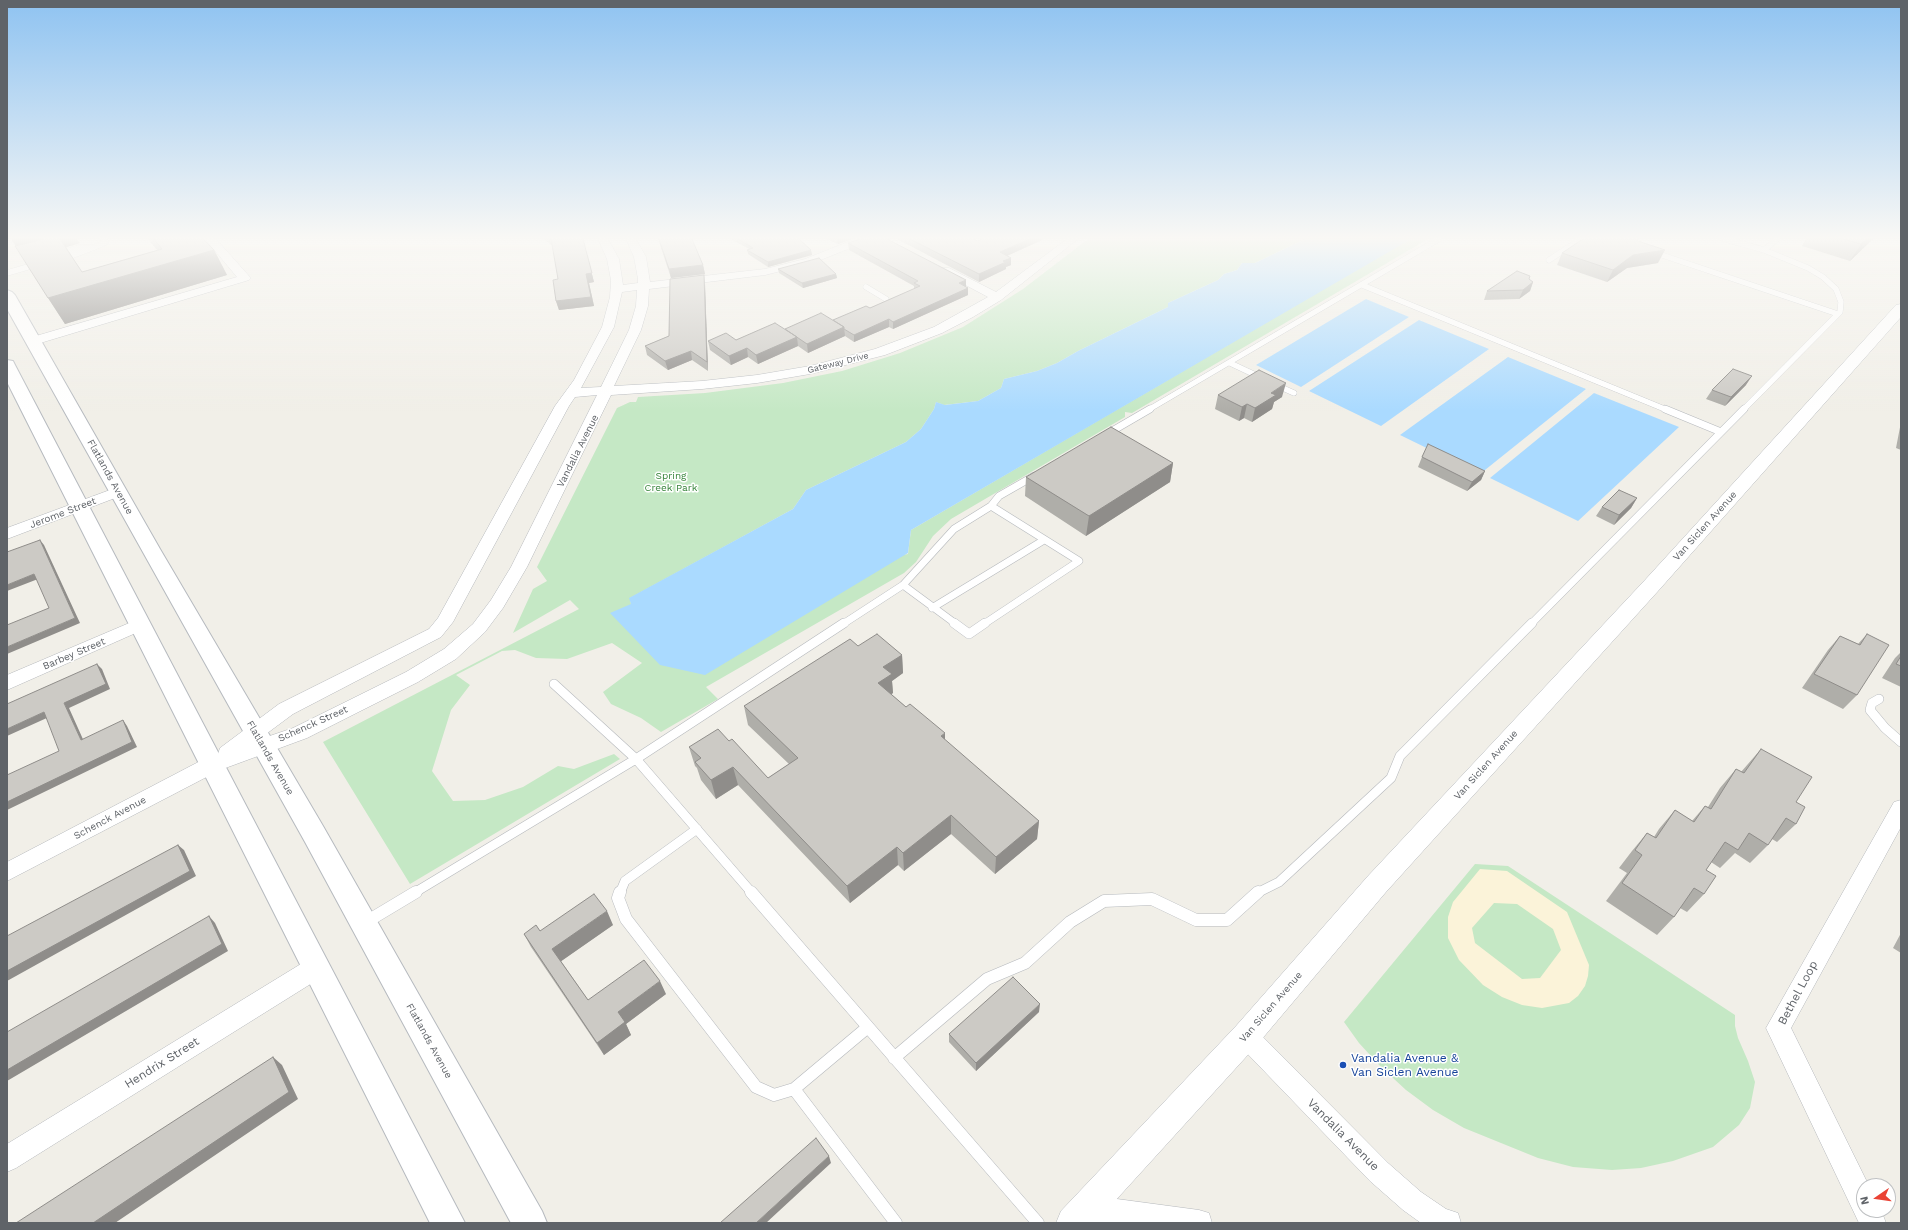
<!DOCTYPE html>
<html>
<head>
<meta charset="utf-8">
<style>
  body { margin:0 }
  #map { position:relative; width:1908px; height:1230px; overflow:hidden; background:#f1efe8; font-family:"Work Sans",sans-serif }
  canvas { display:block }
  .frame { position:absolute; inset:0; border:8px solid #5f6368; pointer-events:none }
  .north { position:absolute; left:1856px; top:1178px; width:40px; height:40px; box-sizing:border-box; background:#fff; border:1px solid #bfc1c3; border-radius:50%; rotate:257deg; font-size:11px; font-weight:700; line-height:16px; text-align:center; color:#5f6368 }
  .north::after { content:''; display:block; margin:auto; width:14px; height:18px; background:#ea4335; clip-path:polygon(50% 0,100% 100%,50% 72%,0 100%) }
</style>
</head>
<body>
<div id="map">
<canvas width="1908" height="1230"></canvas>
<div class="frame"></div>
<div class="north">N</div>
</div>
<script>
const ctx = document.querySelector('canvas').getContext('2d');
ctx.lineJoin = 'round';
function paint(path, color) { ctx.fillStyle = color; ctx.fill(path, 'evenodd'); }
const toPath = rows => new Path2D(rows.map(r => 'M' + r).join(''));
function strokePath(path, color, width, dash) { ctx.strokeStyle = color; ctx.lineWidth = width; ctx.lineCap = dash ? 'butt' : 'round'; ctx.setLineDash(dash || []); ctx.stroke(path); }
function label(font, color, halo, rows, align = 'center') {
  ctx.font = font + ' "Work Sans",sans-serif'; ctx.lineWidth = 3; ctx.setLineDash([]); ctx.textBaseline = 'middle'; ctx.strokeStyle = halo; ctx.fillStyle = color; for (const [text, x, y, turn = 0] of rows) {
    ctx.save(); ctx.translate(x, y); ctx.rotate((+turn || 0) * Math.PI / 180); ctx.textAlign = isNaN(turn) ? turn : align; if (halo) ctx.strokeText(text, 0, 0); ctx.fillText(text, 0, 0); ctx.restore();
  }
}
const green = toPath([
  [1088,239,1305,239,1255,263,1242,263,1237,270,1224,274,1218,280,1168,303,1168,307,1078,351,1057,363,1037,371,1004,379,1001,388,978,401,944,405,936,402,934,409,921,429,906,442,806,490,793,509,630,598,631,604,908,554,911,530,1409,239,1428,239,1132,413,1125,412,1125,417,951,519,933,536,916,562,904,573,706,687,718,699,661,732,641,718,611,704,603,692,642,663,612,643,567,659,536,658,515,650,502,651,456,675,470,685,451,710,432,771,453,801,485,800,523,787,558,766,574,769,614,754,620,759,410,884,323,742,579,609,570,600,513,633,533,589,547,581,537,567,617,408,630,402,636,402,638,397,705,393,783,383,842,371,900,353,963,327,1023,289],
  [1475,864,1508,866,1735,1015,1735,1026,1738,1038,1748,1061,1755,1082,1750,1108,1739,1125,1713,1147,1673,1161,1641,1168,1612,1170,1573,1167,1538,1158,1464,1128,1433,1110,1406,1090,1381,1067,1359,1043,1344,1022]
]);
const sand = toPath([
  [1480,869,1507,871,1567,912,1589,965,1588,976,1585,986,1578,996,1569,1003,1542,1008,1522,1005,1502,997,1483,985,1459,960,1448,938,1448,917,1453,902],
  [1494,903,1517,904,1553,929,1561,950,1540,978,1522,979,1475,943,1472,928]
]);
const water = toPath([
  [1305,239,1411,239,911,530,908,553,705,675,660,665,610,613,631,604,629,598,793,509,806,490,906,442,921,429,934,409,936,402,945,405,978,401,1001,388,1004,379,1037,371,1057,363,1078,351,1168,307,1168,303,1218,280,1224,274,1237,270,1242,263,1255,263],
  [1366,299,1409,317,1301,387,1256,365],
  [1419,320,1489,349,1381,426,1309,391],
  [1508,357,1586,389,1480,474,1400,435],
  [1594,393,1679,427,1578,521,1490,478]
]);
const serviceFar3 = toPath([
  [1725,239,1764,250,1808,268,1823,277,1836,289,1841,302,1840,312,1743,410],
  [95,247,106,242,103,239],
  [1764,250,1777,239],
  [1653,252,1838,314],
  [58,254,81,247,95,247,63,259],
  [1549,260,1581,239],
  [7,273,38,264],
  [1362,285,1667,410],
  [866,287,886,299],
  [1230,363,1262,378],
  [1276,385,1294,393],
  [1148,410,1439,239]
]);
const serviceFar2 = toPath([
  [1665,409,1721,432],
  [1107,434,1150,409],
  [903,585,956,624],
  [932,608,1044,540],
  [843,624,903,585,954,529,991,506,999,496,1034,476],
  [984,624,1079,561,991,506],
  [1531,624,1744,409]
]);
const serviceFar1 = toPath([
  [954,623,969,634,985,623],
  [554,684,636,759,752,893],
  [1879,699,1872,703,1870,710,1885,728,1901,742],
  [414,893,636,759,844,623],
  [620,893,625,881,697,829],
  [1257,893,1279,882,1391,778,1400,756,1532,623]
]);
const service = toPath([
  [620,892,618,898,626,919,756,1087,774,1095,794,1089,868,1027],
  [751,892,1038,1223],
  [366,922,416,892],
  [894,1058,987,979,1025,963,1070,922,1104,901,1152,899,1196,920,1227,920,1258,892],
  [794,1089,896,1223]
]);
const minor = toPath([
  [205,239,216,239,249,276,251,278,249,280,37,344,33,345,29,344,27,341,29,338,237,277,205,239],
  [598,239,608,239,619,259,623,285,638,283,638,279,634,257,626,239,636,239,646,257,650,282,765,269,805,259,855,239,869,239,868,241,813,263,765,275,649,289,648,306,641,330,614,386,702,381,757,375,810,366,875,349,934,327,988,297,941,272,939,270,941,268,949,268,996,292,1067,239,1078,239,1001,300,973,317,942,333,885,355,810,374,757,383,702,389,611,395,527,567,503,608,485,632,456,659,418,682,307,738,220,770,7,881,7,862,206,758,218,754,220,748,279,704,429,629,438,618,555,406,574,380,602,327,610,297,611,280,607,259,598,239],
  [637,290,636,306,629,330,601,387,581,388,614,327,622,292,637,290],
  [597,395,511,567,491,600,473,624,444,649,406,672,293,728,258,740,293,714,441,637,453,622,569,406,575,397,597,395],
  [118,487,123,489,126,492,123,495,7,539,7,528,118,487],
  [141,618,147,620,150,624,147,628,7,690,7,675,141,618],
  [1901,800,1901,827,1791,1028,1869,1186,1864,1186,1864,1210,1881,1210,1886,1223,1859,1223,1766,1028,1894,802,1901,800],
  [317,956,325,959,328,967,325,975,16,1168,7,1172,7,1144,309,959,317,956],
  [1246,1024,1254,1028,1388,1163,1421,1192,1446,1209,1458,1213,1461,1223,1421,1223,1403,1210,1370,1181,1238,1044,1234,1036,1238,1028,1246,1024],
  [1087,1195,1199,1210,1209,1213,1212,1223,1099,1223,1087,1221,1078,1217,1074,1208,1078,1199,1087,1195]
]);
const tertiary = toPath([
  [1901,304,1901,317,1659,590,1386,892,1256,1046,1095,1223,1056,1223,1061,1211,1236,1026,1368,876,1645,580,1896,305,1901,304]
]);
const secondary = toPath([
  [7,290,12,292,15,295,160,549,323,826,542,1211,547,1223,511,1223,305,842,7,309,7,290],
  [7,360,13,361,15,365,465,1223,430,1223,7,382,7,360]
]);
const wall = toPath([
  [148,239,203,239,214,250,227,275,65,324,15,246,80,243,66,247,82,272,157,250],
  [543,239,583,239,594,282,589,283,594,306,559,310,556,301,558,279,552,245],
  [658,239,692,239,703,265,705,274,671,278],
  [731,239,799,239,811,250,812,255,768,267,748,254,747,250,749,249],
  [827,239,852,239,838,244],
  [897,239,973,239,977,241,1042,240,1007,256,1011,265,1006,267,1006,269,979,282],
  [1806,239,1873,239,1850,261,1802,246],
  [1638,241,1658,263,1627,268,1607,282,1557,265,1562,253],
  [848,243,966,287,968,288,968,295,893,329,889,327,854,342,845,336,808,353,798,346,758,364,748,357,731,365,710,350,708,341,736,340,785,329,833,320,870,308,914,289,914,286,849,250],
  [778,269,836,274,837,278,803,288,779,273],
  [1529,279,1533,282,1530,291,1519,299,1484,300,1487,291],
  [705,284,708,371,692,360,668,370,647,355,645,346,669,336],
  [1746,385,1725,406,1706,399,1712,390],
  [1218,395,1282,397,1274,402,1272,409,1252,422,1244,418,1239,421,1215,409],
  [1901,422,1901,450,1896,448],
  [1422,457,1485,471,1481,480,1467,491,1418,467],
  [1173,463,1170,482,1086,536,1025,496,1026,477],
  [1637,498,1631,508,1614,525,1596,516,1602,507],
  [1867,634,1857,695,1843,709,1802,688,1828,650,1840,636,1858,644],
  [858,646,902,655,903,673,892,681,893,693,891,694,1039,821,1037,839,995,874,951,834,904,871,898,865,850,903,738,785,716,799,701,780,697,768,695,766,689,747,768,778,789,764,748,725,744,706],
  [1901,652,1901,687,1882,678,1895,658],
  [1761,749,1796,802,1796,824,1777,842,1772,839,1768,845,1750,863,1735,853,1720,868,1711,862,1706,870,1704,894,1687,912,1680,908,1674,917,1657,935,1606,901,1627,873,1619,868,1632,851,1647,833,1654,837,1659,829,1675,810,1692,821,1705,806,1708,807,1720,788,1736,769,1741,772],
  [613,925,561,961,588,1000,666,994,626,1024,631,1035,604,1055,531,947,524,934,540,931],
  [1901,933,1901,953,1893,948],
  [1039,1012,976,1071,949,1042,949,1034]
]);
const shadedWall = toPath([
  [11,239,77,239,80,243,51,252,27,263],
  [583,239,594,282,589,283,594,306,559,310,556,301],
  [837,239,852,239,838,244],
  [1030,239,1043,239,1042,240,1000,259,1000,252],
  [1867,239,1873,239,1850,261,1861,244],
  [214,250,227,275,65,324,48,298],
  [811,250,812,255,768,267,768,262],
  [1665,250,1658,263,1627,268,1607,282,1613,270,1633,255],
  [1011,258,1011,265,1006,267,1006,269,979,282,979,274,1003,261],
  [703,265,705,274,671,278,669,269],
  [836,274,837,278,803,288,802,283],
  [704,275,705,284,708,371,707,362],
  [966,280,966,287,959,283],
  [1533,282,1530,291,1519,299,1523,290],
  [968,288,968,295,893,329,893,322],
  [889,319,889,327,854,342,854,335],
  [844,327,845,336,808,353,807,344],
  [797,337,798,346,758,364,756,355],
  [747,348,748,357,731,365,729,356],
  [691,351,692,360,668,370,665,361],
  [1752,376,1746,385,1725,406,1731,397],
  [1286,383,1282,397,1274,402,1272,409,1252,422,1255,408,1271,393],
  [1247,404,1244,418,1239,421,1242,407],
  [1173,463,1170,482,1086,536,1089,516],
  [1485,471,1481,480,1467,491,1472,482],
  [1637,498,1631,508,1614,525,1619,515],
  [40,540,44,545,80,623,7,654,7,647,75,618],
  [34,574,38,579,7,591,7,585],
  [902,655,903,673,892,681,893,693,880,702,878,683,883,667],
  [97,664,102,669,110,689,69,708,86,746,81,740,64,703],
  [44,712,49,717,7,736,7,729],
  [123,720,127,726,137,747,7,810,7,802],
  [945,733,945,752,941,736],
  [733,767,738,785,716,799,711,780],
  [951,815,951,834,904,871,903,853],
  [1039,821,1037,839,995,874,996,857],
  [178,845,184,850,196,876,7,981,7,971],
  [897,847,898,865,850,903,847,886],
  [607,911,613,925,560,962,552,949],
  [209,916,215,923,228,951,7,1081,7,1070],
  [660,981,666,994,626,1024,631,1035,604,1055,597,1043,618,1012],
  [1040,1004,1039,1012,976,1071,976,1063],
  [273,1057,282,1065,298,1099,115,1223,93,1223],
  [829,1156,831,1163,766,1223,756,1223]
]);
const building = toPath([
  [44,239,60,239,82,272,162,249,154,239,203,239,214,250,48,298,15,246,44,239],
  [551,239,583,239,592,273,586,274,591,297,556,301,553,280,558,279,551,239],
  [659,239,692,239,703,265,669,269,659,239],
  [738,239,799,239,811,250,768,262,747,250,753,248,738,239],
  [860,239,887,239,966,280,959,283,968,288,893,322,889,319,854,335,844,329,844,327,833,320,866,306,870,308,920,286,914,283,918,281,848,243,860,239],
  [910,239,973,239,977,241,982,239,1030,239,1000,252,1011,258,1003,261,1006,262,979,274,910,239],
  [1583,239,1637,239,1638,241,1665,250,1633,255,1613,270,1562,253,1583,239],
  [1843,239,1867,239,1861,244,1843,239],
  [819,258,836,274,802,283,778,269,819,258],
  [1517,271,1530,276,1529,279,1533,282,1523,290,1487,291,1517,271],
  [704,275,707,362,691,351,665,361,645,346,669,336,670,279,704,275],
  [821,313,844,327,807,344,785,329,821,313],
  [775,323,797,337,756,355,747,348,729,356,708,341,726,333,736,340,775,323],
  [1733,369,1752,376,1731,397,1712,390,1733,369],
  [1259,370,1286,383,1271,393,1276,395,1255,408,1247,404,1242,407,1218,395,1259,370],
  [1111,427,1173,463,1089,516,1026,477,1111,427],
  [1428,444,1485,471,1472,482,1422,457,1428,444],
  [1619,490,1637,498,1619,515,1602,507,1619,490],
  [40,540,75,618,7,647,7,625,49,608,34,574,7,585,7,552,40,540],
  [877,634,902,655,883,667,892,674,878,683,906,707,910,704,945,733,941,736,1039,821,996,857,951,815,903,853,897,847,847,886,733,767,711,780,695,762,701,758,689,747,718,729,729,741,732,739,768,778,798,758,744,706,850,639,858,646,877,634],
  [1867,634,1889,645,1857,695,1814,674,1840,636,1860,645,1867,634],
  [1901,656,1901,666,1896,664,1901,656],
  [97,664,106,684,64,703,81,740,123,720,132,742,7,802,7,775,59,751,44,712,7,729,7,704,97,664],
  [1761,749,1812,777,1796,802,1805,807,1796,824,1786,818,1768,845,1749,833,1738,850,1725,842,1706,870,1716,876,1704,894,1694,888,1674,917,1622,883,1642,855,1635,850,1647,833,1656,838,1675,810,1694,822,1705,806,1711,809,1736,769,1744,773,1761,749],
  [178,845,190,871,7,971,7,936,178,845],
  [594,894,607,911,552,949,588,1000,644,960,660,981,618,1012,625,1022,597,1043,524,934,536,925,540,931,594,894],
  [209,916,222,944,7,1070,7,1032,209,916],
  [1013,977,1040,1004,976,1063,949,1034,1013,977],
  [273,1057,289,1092,93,1223,16,1223,273,1057],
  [816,1138,829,1156,756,1223,720,1223,816,1138]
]);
const markers = [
  [1343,1065,4,"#1a4fb4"]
];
const farStreetnames = [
  ["Gateway Drive",838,363,-14]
];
const streetNames = [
  ["Vandalia Avenue",578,451,-63],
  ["Flatlands Avenue",110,477,61],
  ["Jerome Street",63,513,-21],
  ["Van Siclen Avenue",1705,526,-48],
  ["Barbey Street",74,654,-23],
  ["Schenck Street",313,724,-24],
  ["Flatlands Avenue",270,758,60],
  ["Van Siclen Avenue",1486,765,-48],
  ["Schenck Avenue",110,818,-28],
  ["Van Siclen Avenue",1271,1007,-49],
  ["Flatlands Avenue",429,1041,61]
];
const parkNames = [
  ["Spring",671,476],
  ["Creek Park",671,488]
];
const nearStreetnames = [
  ["Bethel Loop",1798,993,-62],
  ["Hendrix Street",162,1063,-32],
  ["Vandalia Avenue",1343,1135,45]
];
const nearTransitnames = [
  ["Vandalia Avenue &",1351,1058],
  ["Van Siclen Avenue",1351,1072]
];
paint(green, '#c5e8c5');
paint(sand, '#fbf3d9');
paint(water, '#aadaff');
strokePath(serviceFar3, '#b5b8bc', 6);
strokePath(serviceFar2, '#b5b8bc', 8);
strokePath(serviceFar1, '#b5b8bc', 10);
strokePath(service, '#b5b8bc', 13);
strokePath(minor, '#b5b8bc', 1);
strokePath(tertiary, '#b5b8bc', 1);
strokePath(secondary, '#b6babf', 2);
strokePath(serviceFar3, '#fff', 5.5);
strokePath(serviceFar2, '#fff', 7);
strokePath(serviceFar1, '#fff', 9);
strokePath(service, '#fff', 12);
paint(minor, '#fff');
paint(tertiary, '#fff');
paint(secondary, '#fff');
paint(wall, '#afaea9');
paint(shadedWall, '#8f8d8a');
paint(building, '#cccac5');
strokePath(building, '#8f8d8a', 1);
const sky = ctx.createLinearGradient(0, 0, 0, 411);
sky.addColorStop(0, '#8fc3f1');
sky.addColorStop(0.58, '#f9f8f5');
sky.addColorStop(1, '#f9f8f500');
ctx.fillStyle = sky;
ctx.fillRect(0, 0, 1908, 411);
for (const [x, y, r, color] of markers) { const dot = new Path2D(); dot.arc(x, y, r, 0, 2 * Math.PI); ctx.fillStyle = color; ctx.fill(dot); strokePath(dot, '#fff', 1.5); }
label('9px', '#5f6368', '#fff', farStreetnames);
label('10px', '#5f6368', '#fff', streetNames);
label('10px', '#348238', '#fff', parkNames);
label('12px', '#5f6368', '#fff', nearStreetnames);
label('12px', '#164399', '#fff', nearTransitnames, 'left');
</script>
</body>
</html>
